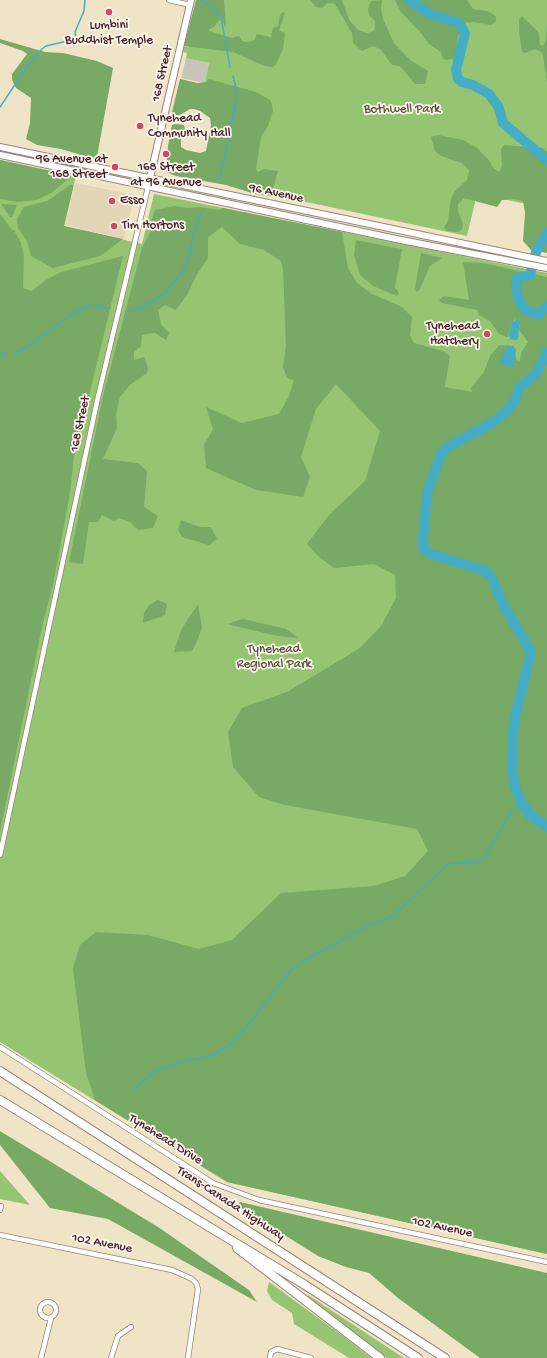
<!DOCTYPE html>
<html>
<head>
<meta charset="utf-8">
<style>
  body { margin:0 }
  canvas { display:block; background:#f0e4c7 }
</style>
</head>
<body>
<canvas width="547" height="1358"></canvas>
<script>
const ctx = document.querySelector('canvas').getContext('2d');
ctx.lineJoin = 'round';
function paint(path, color) { ctx.fillStyle = color; ctx.fill(path, 'evenodd'); }
const toPath = rows => new Path2D(rows.map(r => 'M' + r).join(''));
function strokePath(path, color, width, dash) { ctx.strokeStyle = color; ctx.lineWidth = width; ctx.lineCap = dash ? 'butt' : 'round'; ctx.setLineDash(dash || []); ctx.stroke(path); }
function label(font, color, halo, rows, align = 'center') {
  ctx.font = font + ' "Gochi Hand",sans-serif'; ctx.lineWidth = 3.5; ctx.setLineDash([]); ctx.textBaseline = 'middle'; ctx.strokeStyle = halo; ctx.fillStyle = color; for (const [text, x, y, turn = 0] of rows) {
    ctx.save(); ctx.translate(x, y); ctx.rotate((+turn || 0) * Math.PI / 180); ctx.textAlign = isNaN(turn) ? turn : align; if (halo) ctx.strokeText(text, 0, 0); ctx.fillText(text, 0, 0); ctx.restore();
  }
}
const built = toPath([
  [75,183,135,195,124,239,65,225]
]);
const industrial = toPath([
  [186,58,209,63,205,83,181,78]
]);
const green = toPath([
  [199,0,547,0,547,249,537,206,477,194,467,236,311,203,255,194,231,90,205,83,209,63,186,58,187,53,183,52,184,46,188,47],
  [0,160,76,176,64,226,142,244,154,194,547,273,547,1254,227,1182,0,1042],
  [0,1171,30,1205,0,1199],
  [269,1282,347,1339,371,1358,349,1358,294,1324,292,1313,272,1300,267,1291],
  [308,1295,404,1358,387,1358,307,1297]
]);
const forest = toPath([
  [196,0,224,0,226,24,225,27,223,22,219,20,214,27,209,29,209,31,232,38,239,36,242,41,246,42,250,42,254,40,257,34,271,37,273,28,278,26,280,15,283,12,285,13,279,30,285,33,283,49,276,64,273,67,265,66,233,52,184,46],
  [310,0,342,0,349,20,358,30,367,33,374,31,375,26,375,21,369,15,368,9,371,1,382,0,381,8,383,19,394,43,410,60,428,71,425,84,415,84,400,66,392,65,380,49,373,46,362,51,353,43,352,33,335,4,327,3,322,8,316,7],
  [395,0,467,0,473,9,487,11,493,14,496,17,496,21,491,25,473,22,465,23,458,37,455,58,447,60,443,59,441,52,429,44,420,32,401,12],
  [522,16,539,33,540,45,543,46,546,40,547,23,547,83,543,55,541,52,535,49,525,53,522,51,519,32,519,20],
  [0,39,45,52,63,53,97,61,113,68,97,157,91,158,61,149,37,145,26,139,30,123,31,98,16,88,12,80,12,74,27,54,23,51,0,43],
  [180,79,198,83,206,82,209,79,256,92,270,100,272,105,273,111,268,126,261,137,256,169,258,172,264,169,278,171,273,189,271,191,256,190,255,194,226,185,176,176,166,172,168,146,172,125,175,124,184,125,185,130,181,137,181,147,186,150,200,153,206,151,211,125,210,118,200,111,194,109,190,109,180,115,171,116],
  [438,135,463,140,477,148,489,160,493,168,499,172,502,166,501,149,504,145,543,148,547,152,547,253,531,250,523,241,525,213,523,201,513,199,502,200,497,207,464,198,458,204,458,211,463,224,462,229,458,232,447,231,444,228,448,220,451,198,455,191,467,180,469,170,462,163,441,156,435,151,431,137],
  [0,160,68,175,67,180,51,193,36,200,17,202,0,199],
  [70,185,73,185,73,188,64,226,123,239,100,256,53,268,31,256,27,241,18,228,17,219,24,207,47,201],
  [1,204,17,205,12,217,10,217],
  [175,206,186,208,200,207,218,210,223,208,342,232,348,268,357,283,372,294,402,307,412,317,410,336,414,343,443,351,450,356,445,387,472,392,471,388,484,372,490,356,499,345,514,346,516,359,519,362,522,351,528,342,519,330,520,325,515,319,512,322,508,337,506,337,498,333,490,321,479,315,477,310,442,303,439,300,444,296,469,300,463,262,483,263,547,277,547,1254,227,1182,95,1100,86,1073,73,968,80,945,96,932,148,935,199,949,232,940,281,893,374,886,405,876,428,851,417,829,285,805,259,797,233,767,228,732,242,708,287,692,360,648,381,626,396,598,395,575,374,564,334,568,318,556,307,544,329,515,365,481,380,431,336,384,316,409,301,457,310,477,303,497,256,490,206,468,204,445,213,429,206,407,242,423,279,414,289,396,294,380,287,378,283,367,286,346,283,269,281,261,264,250,240,244,222,227,208,237,208,258,196,276,187,295,176,310,165,305,158,310,161,324,169,333,166,340,155,333,142,335,141,346,134,352,134,360,144,357,148,368,147,373,130,385,120,397,116,414,117,428,103,459,138,463,147,471,144,507,158,516,153,528,138,530,130,522,119,518,114,521,102,515,98,522,89,522,83,564,69,562,103,396,142,248,153,227,151,222,155,210],
  [0,214,12,230,14,230,21,243,24,256,23,288,32,291,46,280,61,272,123,256,74,457,70,493,53,585,42,627,0,832],
  [356,240,402,249,395,287,399,293,397,296,373,286,360,275,354,255],
  [421,253,442,258,430,266,420,289,417,292,415,288],
  [181,520,200,527,211,527,217,539,209,545,182,537,178,530],
  [158,600,167,604,165,615,143,623,144,613,149,605],
  [198,604,202,628,196,644,192,651,174,652,181,630],
  [243,619,286,629,298,638,277,636,227,624],
  [0,1131,158,1227,249,1290,257,1302,108,1219,50,1208,0,1145],
  [240,1202,547,1273,547,1358,480,1358,398,1298,369,1273,346,1267,318,1256,238,1206]
]);
const water = toPath([
  [518,319,520,322,518,337,517,340,514,340,510,339,509,335,512,322],
  [508,345,516,349,514,365,512,368,501,363,498,365]
]);
const stream = toPath([
  [201,0,216,11,221,17,230,67],
  [0,107,24,71,42,49,46,46,76,39,75,32,84,11,85,0],
  [219,181,235,108,236,88,233,76],
  [129,310,141,308,164,294,183,271,190,256,192,237,202,211],
  [14,353,27,347,72,314,90,305,110,308],
  [0,355,7,353],
  [136,1089,137,1086,153,1073,176,1063,211,1056,225,1048,238,1037,291,970,307,959,356,932,394,915,448,864,475,862,481,860,486,856,511,811,521,802]
]);
const river = toPath([
  [409,0,430,14,459,23,465,33,456,70,458,79,462,82,473,85,489,94,498,106,503,123,547,160],
  [547,233,536,252,530,275,517,278,516,282,518,297,524,309,538,315,547,306],
  [547,352,536,374,519,388,515,401,506,411,495,421,446,448,441,454,427,493,423,538,423,547,428,553,486,571,492,579,503,604,531,652,514,722,512,760,514,783,521,802,531,816,547,826]
]);
const street = toPath([
  [169,0,190,5],
  [0,855,98,397,148,187],
  [0,1047,213,1183,259,1200,547,1262],
  [0,1210,1,1206],
  [0,1235,172,1270,192,1279,196,1283,198,1289,188,1358],
  '40 1310a8 8 0 1 1 16 0a8 8 0 1 1-16 0Z',
  [41,1358,51,1318],
  [111,1358,118,1336,131,1327],
  [270,1358,271,1352,277,1349,311,1358]
]);
const secondary = toPath([
  [0,147,547,261],
  [0,155,401,240,547,268],
  [149,182,191,0]
]);
const highway = toPath([
  [0,1071,445,1358],
  [0,1100,305,1285,418,1358],
  [237,1248,380,1358]
]);
const markers = [
  [109,12,4,"#d1495b"],
  [140,126,4,"#d1495b"],
  [166,154,4,"#d1495b"],
  [115,167,4,"#d1495b"],
  [112,201,4,"#d1495b"],
  [114,226,4,"#d1495b"],
  [487,334,4,"#d1495b"]
];
const poiNames = [
  ["Lumbini",109,26,"center"],
  ["Buddhist Temple",109,41,"center"],
  ["Tynehead",148,119],
  ["Community Hall",148,134],
  ["96 Avenue at",107,160,"right"],
  ["168 Street",107,175,"right"],
  ["168 Street",166,168,"center"],
  ["at 96 Avenue",166,183,"center"],
  ["Esso",120,201],
  ["Tim Hortons",122,226],
  ["Tynehead",479,327,"right"],
  ["Hatchery",479,342,"right"]
];
const streetNames = [
  ["168 Street",163,74,-77],
  ["96 Avenue",276,194,12],
  ["168 Street",81,424,-78],
  ["Tynehead Drive",165,1140,32],
  ["Trans-Canada Highway",230,1204,33],
  ["102 Avenue",442,1228,12],
  ["102 Avenue",102,1244,11]
];
const parkNames = [
  ["Bothwell Park",402,110],
  ["Tynehead",274,650],
  ["Regional Park",274,665]
];
paint(built, '#e3d6b7');
paint(industrial, '#c8c4b8');
paint(green, '#95c473');
paint(forest, '#78aa65');
paint(water, '#45adc4');
strokePath(stream, '#45adc4', 1.5);
strokePath(river, '#45adc4', 10);
strokePath(street, '#9d8279', 6);
strokePath(secondary, '#9d8279', 8);
strokePath(highway, '#9d8279', 10);
strokePath(street, '#fff', 4.5);
strokePath(secondary, '#fff', 6);
strokePath(highway, '#fff', 8);
for (const [x, y, r, color] of markers) { const dot = new Path2D(); dot.arc(x, y, r, 0, 2 * Math.PI); ctx.fillStyle = color; ctx.fill(dot); strokePath(dot, '#fbf7ec', 1.5); }
label('13px', '#4a1f2b', '#fbf7ec', poiNames, 'left');
label('13px', '#4a1f2b', '#fbf7ec', streetNames);
label('13px', '#605141', '#fbf7ec', parkNames);
</script>
</body>
</html>
